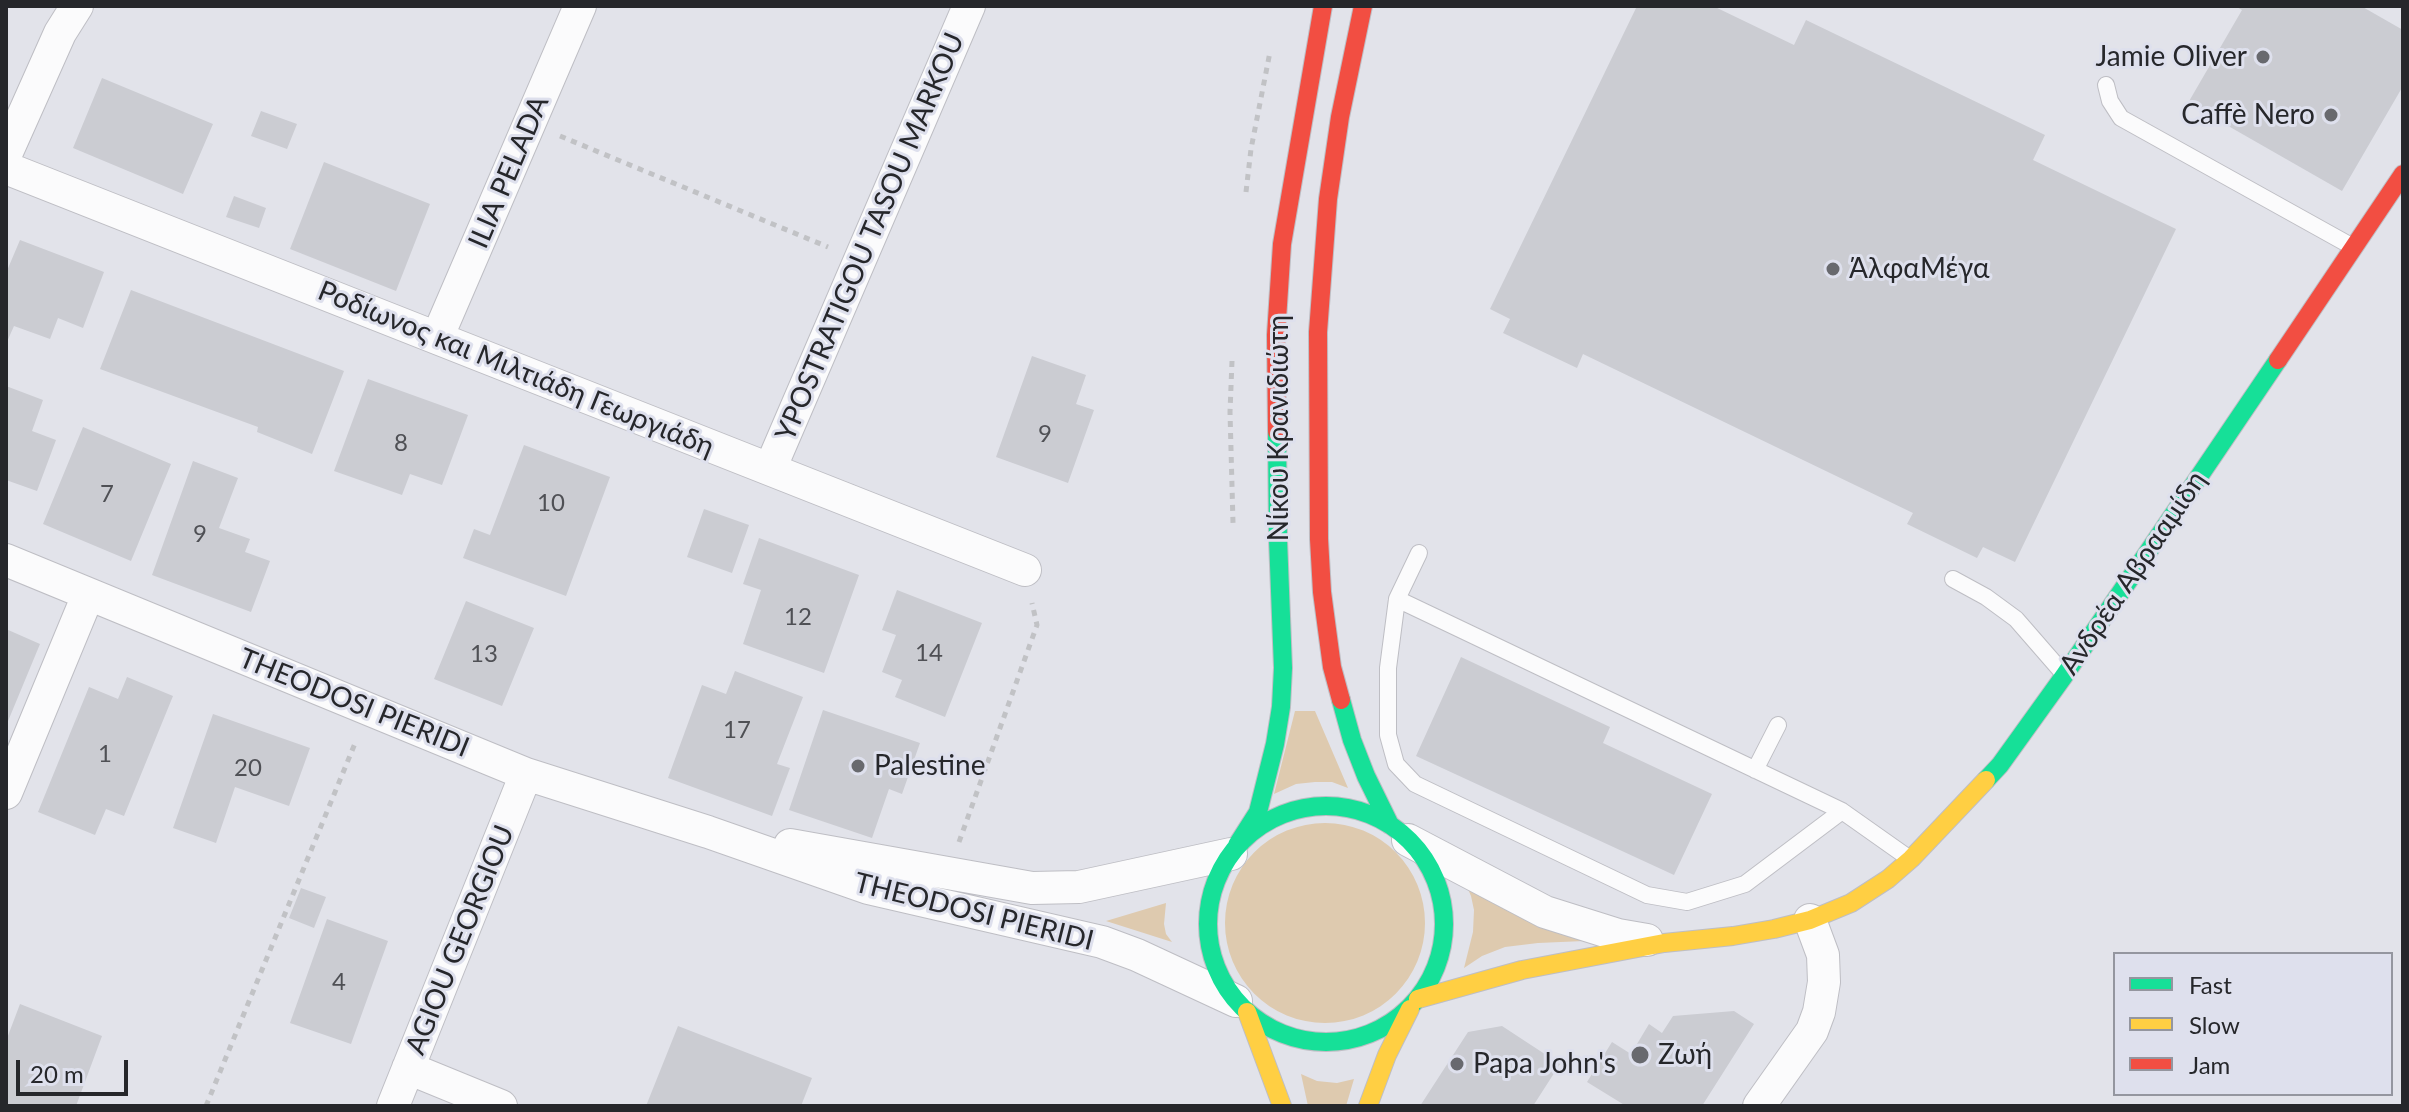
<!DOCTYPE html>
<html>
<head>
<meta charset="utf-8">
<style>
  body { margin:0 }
  #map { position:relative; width:2409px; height:1112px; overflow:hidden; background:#e2e3ea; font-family:Lato,sans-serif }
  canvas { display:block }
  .frame { position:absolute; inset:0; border:8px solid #26272b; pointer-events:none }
  .legend { position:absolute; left:2113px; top:952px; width:280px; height:144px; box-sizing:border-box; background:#dee0ed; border:2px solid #94969f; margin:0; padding:10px 14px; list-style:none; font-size:24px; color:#26272b }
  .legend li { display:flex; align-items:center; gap:16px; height:40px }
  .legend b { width:40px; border:2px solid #94969f }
  .scale { position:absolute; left:16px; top:1060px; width:112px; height:36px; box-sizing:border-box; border:4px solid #26272b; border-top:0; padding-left:10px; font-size:24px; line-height:28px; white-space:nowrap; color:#26272b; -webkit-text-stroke:6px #dee0ed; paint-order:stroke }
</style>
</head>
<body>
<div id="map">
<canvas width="2409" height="1112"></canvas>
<div class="frame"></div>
<ul class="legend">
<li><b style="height:10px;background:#16e098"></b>Fast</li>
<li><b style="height:10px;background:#ffcf43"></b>Slow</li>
<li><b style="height:10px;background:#f24e42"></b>Jam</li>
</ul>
<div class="scale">20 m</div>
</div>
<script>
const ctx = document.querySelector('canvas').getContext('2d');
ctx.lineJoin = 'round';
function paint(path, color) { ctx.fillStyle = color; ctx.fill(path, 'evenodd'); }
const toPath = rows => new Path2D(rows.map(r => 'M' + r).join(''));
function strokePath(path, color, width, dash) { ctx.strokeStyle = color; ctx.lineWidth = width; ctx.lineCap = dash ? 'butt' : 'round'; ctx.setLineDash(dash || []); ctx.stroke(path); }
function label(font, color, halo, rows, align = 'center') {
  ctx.font = font + ' Lato,sans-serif'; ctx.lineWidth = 6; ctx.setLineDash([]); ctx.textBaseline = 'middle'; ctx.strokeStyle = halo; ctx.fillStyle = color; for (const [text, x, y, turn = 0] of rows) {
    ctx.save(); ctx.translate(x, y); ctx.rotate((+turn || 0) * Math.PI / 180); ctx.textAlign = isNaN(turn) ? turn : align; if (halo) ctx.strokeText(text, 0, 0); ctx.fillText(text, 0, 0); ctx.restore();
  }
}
const green = toPath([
  [1295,711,1315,711,1348,788,1332,782,1315,782,1296,784,1274,794],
  '1225 923a100 100 0 1 1 200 0a100 100 0 1 1-200 0Z',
  [1463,878,1584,941,1538,943,1505,947,1482,956,1464,968,1473,932,1474,910,1471,896],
  [1166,903,1164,924,1166,934,1172,942,1106,921],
  [1301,1074,1317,1081,1337,1083,1354,1079,1346,1106,1308,1106]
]);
const building = toPath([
  [1637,6,1713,6,1794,45,1806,20,2045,135,2033,160,2176,229,2015,562,1983,547,1977,558,1907,524,1913,513,1583,354,1577,368,1503,333,1510,319,1490,309],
  [2235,6,2361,6,2403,30,2403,86,2342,191,2188,103,2242,10],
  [102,78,213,124,183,194,73,148],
  [261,111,297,124,287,149,251,136],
  [324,162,430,204,396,291,290,249],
  [234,196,266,208,259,228,226,217],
  [20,240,104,272,83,328,58,318,50,339,14,326,6,344,6,273],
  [131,290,344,371,312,454,257,432,258,427,100,369],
  [1032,356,1086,375,1076,404,1094,410,1068,483,996,457],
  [368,379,468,415,442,485,410,474,402,495,334,471],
  [6,386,43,400,32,431,56,440,37,491,6,480],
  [83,427,171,464,131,561,43,524],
  [524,445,610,477,566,596,463,558,474,529,490,535],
  [193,461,238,478,219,528,250,539,245,552,270,561,251,612,152,575],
  [704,509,749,525,732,573,687,557],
  [759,538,859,575,824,673,743,644,761,590,743,584],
  [897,590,982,623,945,717,895,697,902,680,882,672,896,635,882,630],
  [466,601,534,628,502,706,434,679],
  [6,629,40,644,6,726],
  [1461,657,1610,727,1603,743,1712,794,1674,875,1416,756],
  [735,671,803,697,777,764,790,768,772,816,668,778,702,685,726,694],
  [127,677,173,696,124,816,106,809,95,835,38,812,89,687,118,699],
  [823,710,920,743,902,794,889,789,872,838,789,810],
  [213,714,310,748,289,806,235,787,216,843,173,828],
  [301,888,326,897,314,928,289,918],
  [327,919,388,941,351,1044,290,1023],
  [20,1004,102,1036,76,1106,6,1106,6,1041],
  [1734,1011,1754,1024,1702,1106,1626,1106,1587,1082,1612,1042,1631,1054,1649,1024,1662,1033,1673,1016],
  [678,1026,812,1078,801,1106,646,1106],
  [1502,1026,1560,1064,1533,1106,1420,1106,1468,1032]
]);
const path = toPath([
  [560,136,828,247],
  [1246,192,1251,149,1270,52],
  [1232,361,1230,412,1233,523],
  [959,842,1037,625,1032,603],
  [206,1106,356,741]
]);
const lane = toPath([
  [2106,85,2110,101,2121,118,2353,247],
  [1419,553,1397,599,1388,668,1388,735,1396,764,1415,784,1647,895,1687,902,1745,884,1842,811],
  [1953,579,1986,597,2016,619,2063,673],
  [1397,599,1842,811,1910,859],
  [1755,770,1778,725]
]);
const street = toPath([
  [6,154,60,33,77,6],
  [6,168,1025,570],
  [437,338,580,6],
  [770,469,969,6],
  [6,560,526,774,708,832,868,888,1102,942,1137,955,1236,1001],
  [6,793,88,595],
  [1408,840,1545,912,1618,935,1647,940],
  [790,845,1032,888,1079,887,1231,854],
  [408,1068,501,1106],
  [393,1106,526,774],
  [1759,1106,1812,1031,1819,1012,1824,982,1823,955,1810,920]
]);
const fast = toPath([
  [1341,700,1352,740,1366,776,1390,825],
  [1986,780,2000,765,2064,676,2278,360],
  '1208 924a118 118 0 1 1 236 0a118 118 0 1 1-236 0Z',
  [1237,845,1258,812,1275,744,1281,707,1283,668,1278,539,1277,432]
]);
const slow = toPath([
  [1418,999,1522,970,1664,943,1733,936,1774,929,1810,920,1851,903,1888,879,1911,859,1986,780],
  [1247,1012,1282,1106],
  [1368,1106,1387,1055,1410,1009]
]);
const jam = toPath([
  [2278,360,2403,174],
  [1277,432,1276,335,1282,244,1323,6],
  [1341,700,1332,667,1322,592,1319,539,1318,332,1328,199,1340,117,1363,6]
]);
const markers = [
  [2263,57,8,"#68696e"],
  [2331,115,8,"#68696e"],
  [1833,269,8,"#68696e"],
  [858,766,8,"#68696e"],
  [1640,1055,10,"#68696e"],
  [1457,1064,8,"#68696e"]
];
const numberNames = [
  ["9",1045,434],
  ["8",401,443],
  ["7",107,494],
  ["10",551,503],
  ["9",200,534],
  ["12",798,617],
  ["14",929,653],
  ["13",484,654],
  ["17",737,730],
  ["1",105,754],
  ["20",248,768],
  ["4",339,982]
];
const poiNames = [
  ["Jamie Oliver",2247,57,"right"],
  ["Caffè Nero",2315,115,"right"],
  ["ΆλφαΜέγα",1849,269],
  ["Palestine",874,766],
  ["Ζωή",1658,1055],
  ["Papa John's",1473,1064]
];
const streetNames = [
  ["ILIA PELADA",509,172,-67],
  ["YPOSTRATIGOU TASOU MARKOU",870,237,-67],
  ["Ροδίωνος και Μιλτιάδη Γεωργιάδη",516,369,22],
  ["Νίκου Κρανιδιώτη",1279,428,-90],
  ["Ανδρέα Αβρααμίδη",2133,573,-56],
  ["THEODOSI PIERIDI",354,703,22],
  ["THEODOSI PIERIDI",974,912,14],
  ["AGIOU GEORGIOU",460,940,-68]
];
paint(green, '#decaaf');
paint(building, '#cbccd2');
strokePath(lane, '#bebec4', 18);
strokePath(street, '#bebec4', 34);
strokePath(fast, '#bebec4', 20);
strokePath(slow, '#bebec4', 20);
strokePath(jam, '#bebec4', 20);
strokePath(path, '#c1c2c5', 5, [6, 6]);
strokePath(lane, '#fbfbfc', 16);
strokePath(street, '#fbfbfc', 32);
strokePath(fast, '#16e098', 18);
strokePath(slow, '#ffcf43', 18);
strokePath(jam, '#f24e42', 18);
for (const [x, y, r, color] of markers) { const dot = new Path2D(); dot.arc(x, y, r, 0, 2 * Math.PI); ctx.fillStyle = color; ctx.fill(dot); strokePath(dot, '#dee0ed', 3); }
label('24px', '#4f5055', null, numberNames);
label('28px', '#26272b', '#dee0ed', poiNames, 'left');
label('28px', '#26272b', '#dee0ed', streetNames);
</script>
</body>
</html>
